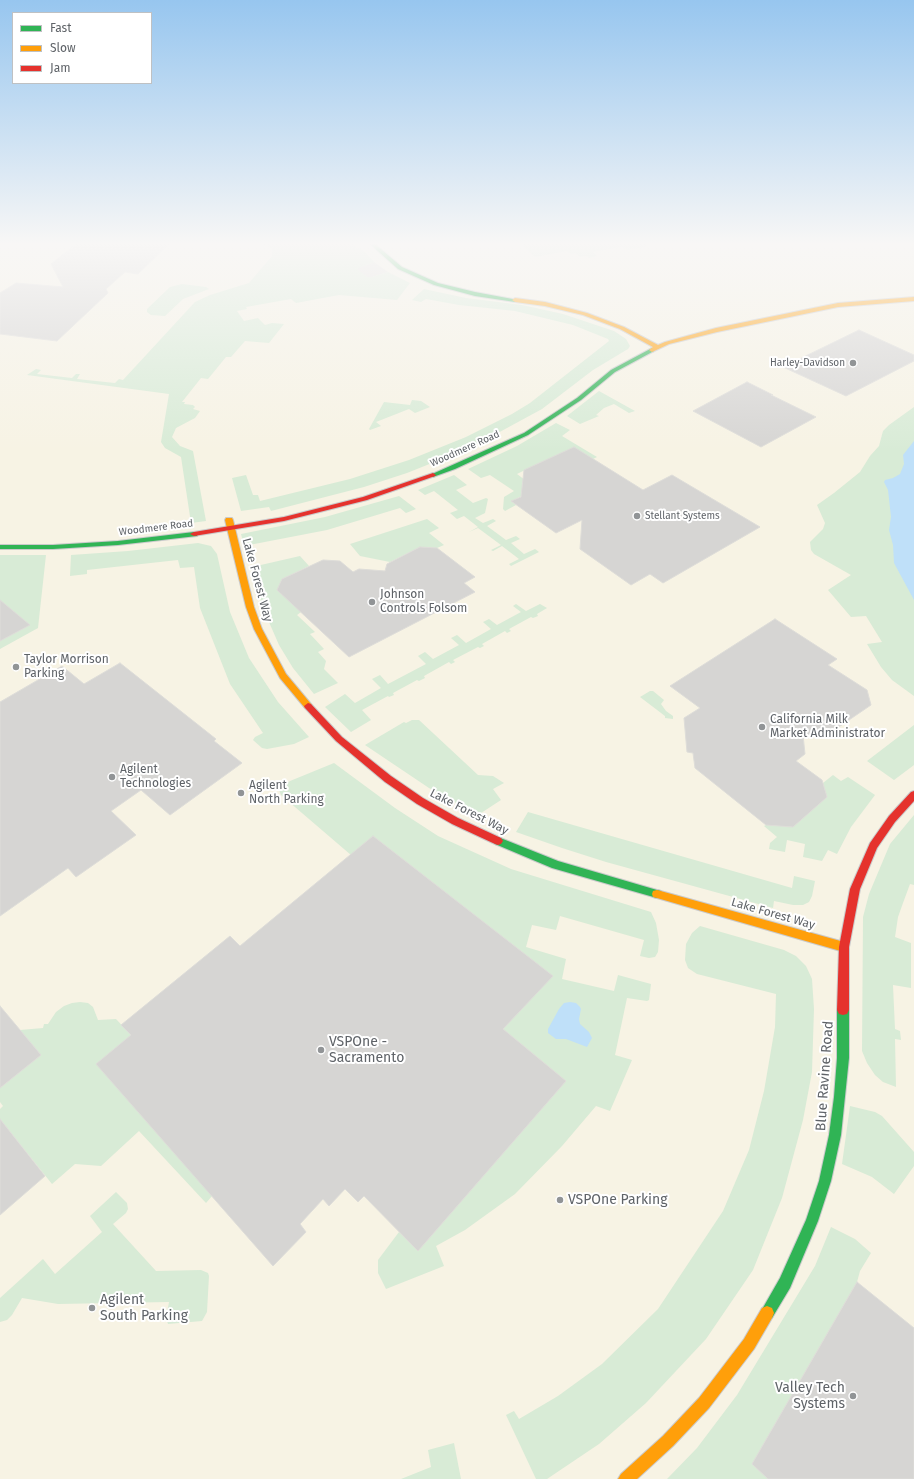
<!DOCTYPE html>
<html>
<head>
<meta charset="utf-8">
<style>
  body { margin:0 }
  #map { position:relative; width:914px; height:1479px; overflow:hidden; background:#efeeea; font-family:"Fira Sans",sans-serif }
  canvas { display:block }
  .legend { position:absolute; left:12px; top:12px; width:140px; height:72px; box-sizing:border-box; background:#fff; border:1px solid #bfc1c3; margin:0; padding:5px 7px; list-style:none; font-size:12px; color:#5f6368 }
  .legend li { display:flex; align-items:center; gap:8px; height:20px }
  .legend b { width:20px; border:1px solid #bfc1c3 }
</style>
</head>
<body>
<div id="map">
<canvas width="914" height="1479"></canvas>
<ul class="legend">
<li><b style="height:5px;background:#30b455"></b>Fast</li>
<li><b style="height:5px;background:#ff9f0a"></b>Slow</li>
<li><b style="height:5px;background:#e5322d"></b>Jam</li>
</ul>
</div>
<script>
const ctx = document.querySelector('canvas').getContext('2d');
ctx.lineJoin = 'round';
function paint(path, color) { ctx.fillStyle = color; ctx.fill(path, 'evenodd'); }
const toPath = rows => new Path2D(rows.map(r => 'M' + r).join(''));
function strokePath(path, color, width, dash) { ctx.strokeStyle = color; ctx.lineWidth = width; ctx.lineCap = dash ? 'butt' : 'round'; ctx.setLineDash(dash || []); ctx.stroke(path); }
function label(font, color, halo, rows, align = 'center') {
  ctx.font = font + ' "Fira Sans",sans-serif'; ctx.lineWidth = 4; ctx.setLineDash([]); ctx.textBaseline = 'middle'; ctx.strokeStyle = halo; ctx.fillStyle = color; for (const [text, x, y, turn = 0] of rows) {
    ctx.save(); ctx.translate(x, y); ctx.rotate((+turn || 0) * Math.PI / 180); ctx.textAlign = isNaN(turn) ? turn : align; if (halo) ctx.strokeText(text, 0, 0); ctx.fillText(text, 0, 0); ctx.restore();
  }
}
const commercial = toPath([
  [0,244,914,244,914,1479,0,1479]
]);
const industrial = toPath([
  [374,262,388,272,372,277,367,277,356,269]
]);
const green = toPath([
  [263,244,352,244,366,253,374,262,357,269,367,277,372,277,388,272,410,283,397,300,339,295,296,303,291,299,246,307,247,309,237,311,244,321,258,318,265,325,272,323,284,324,269,343,245,341,231,357,226,357,208,379,201,378,182,402,185,402,184,404,193,405,195,407,193,409,200,411,195,418,176,428,172,437,180,446,193,451,206,521,191,523,181,457,165,448,161,442,169,394,27,375,36,369,41,370,37,374,72,378,76,374,80,374,77,379,115,383,119,379,123,380,195,302,210,295,249,283,272,256,272,249],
  [521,244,646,244,646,247,627,250,622,247,593,252,597,256,589,258,586,256,580,257,575,253,571,254,567,251,535,257],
  [182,284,206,287,209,289,183,299,165,316,151,315,147,312,147,309,170,287],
  [424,289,466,298,522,305,563,314,614,331,626,339,630,346,628,349,593,370,542,409,472,447,407,473,364,487,271,511,269,507,241,511,232,478,246,475,253,495,258,495,260,501,350,479,409,460,466,437,512,414,530,403,609,341,608,339,573,325,515,311,459,305,426,299,421,302,412,300],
  [599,391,635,411,629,413,614,404,604,408,596,415,599,416,580,424,567,416],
  [412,400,421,401,430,407,415,413,409,409,376,422,381,426,370,430,369,429,384,402,410,405],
  [914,407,914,696,892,680,881,667,867,644,882,642,866,616,851,617,828,590,851,575,814,554,811,550,810,542,823,529,825,523,817,505,834,493,860,472,870,456,879,446,883,431,889,425],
  [556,423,570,430,562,436,597,457,593,459,541,462,517,474,525,480,523,481,522,496,511,501,516,505,505,511,503,509,504,497,514,491,490,475,481,478,468,469,517,446],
  [454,475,467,485,456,490,473,503,486,498,488,499,485,513,475,518,483,523,493,519,496,521,487,526,506,540,516,536,520,539,511,543,524,554,535,549,539,552,511,566,509,564,519,559,502,546,493,551,491,550,501,545,478,528,469,532,478,527,464,516,457,519,450,513,458,510,434,491,425,495,418,490],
  [399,496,416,509,406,513,400,508,327,530,244,546,241,534,325,517],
  [427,519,439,528,429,533,444,545,437,548,420,547,390,562,360,556,350,544],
  [198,543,211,546,217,554,230,612,249,658,278,702,309,737,294,744,267,749,262,748,253,740,255,737,263,733,230,684,200,608,194,567,180,568,178,560,87,570,87,574,70,576,71,555,128,551],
  [0,555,46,555,38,628,0,649],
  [300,556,309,566,282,579,277,590,301,612,297,615,315,632,310,634,324,649,318,652,326,661,324,669,338,683,314,694,293,668,279,645,262,606,252,567],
  [516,604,526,611,540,604,547,608,537,614,538,616,533,618,531,617,509,629,511,631,507,633,505,631,482,644,484,646,480,648,478,647,453,660,455,662,451,664,449,662,424,676,425,678,419,681,417,680,393,693,394,695,389,697,388,696,362,710,371,720,351,732,325,707,345,694,355,703,381,688,372,679,380,675,388,684,426,664,418,656,425,652,433,659,459,645,451,638,457,635,466,643,491,629,483,622,489,619,497,625,521,612,513,606],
  [650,691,653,691,664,700,661,704,666,711,673,716,673,719,665,718,665,716,640,697],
  [412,720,419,720,478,775,493,776,504,783,493,789,501,800,478,815,429,788,365,745,404,722,406,723],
  [914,725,914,765,894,780,867,761],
  [334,763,395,808,438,836,511,869,651,912,656,923,659,940,658,952,655,957,649,958,640,956,644,940,560,916,556,930,532,925,526,947,566,959,562,979,614,991,618,975,651,984,649,1000,647,1001,627,998,615,1055,632,1060,610,1111,596,1106,562,1146,515,1194,465,1230,436,1246,444,1266,386,1289,378,1273,378,1260,399,1232,418,1251,566,1081,503,1029,552,976,373,836,351,855,281,795,279,790,280,787,290,781],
  [833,775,841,781,848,777,875,795,851,827,837,854,828,850,822,861,803,857,805,844,787,840,785,852,769,849,770,843,777,837,764,826,766,825,793,827,827,797,823,783],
  [528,812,792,888,794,876,815,881,812,896,809,902,803,905,793,905,774,901,773,908,606,862,562,848,516,832],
  [914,815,914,885,910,884,903,903,898,917,895,937,911,943,911,988,893,985,895,1029,900,1031,901,1040,895,1039,896,1087,883,1082,875,1075,867,1063,862,1051,863,917,869,894,890,844],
  [700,926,784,950,796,956,806,966,812,979,814,1009,812,1072,803,1120,782,1198,753,1270,706,1339,646,1403,599,1444,547,1479,536,1479,506,1415,514,1411,519,1419,558,1396,602,1364,658,1309,723,1211,749,1150,764,1091,775,1027,776,994,697,974,688,968,685,960,686,944,692,933],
  [80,1002,88,1003,93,1007,98,1020,116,1019,131,1035,212,1196,206,1203,139,1131,101,1166,75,1164,52,1184,0,1119,0,1109,3,1106,0,1102,0,1088,41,1055,20,1030,43,1028,44,1024,48,1024,56,1012,64,1006,72,1003],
  [850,1106,875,1112,882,1116,914,1152,914,1166,894,1194,872,1177,842,1164],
  [116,1192,127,1203,128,1209,126,1213,113,1224,156,1271,201,1270,208,1273,209,1276,207,1312,202,1321,168,1324,166,1318,169,1302,58,1304,22,1298,12,1315,7,1320,0,1322,0,1298,43,1259,55,1274,102,1232,90,1216],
  [831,1227,855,1239,871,1253,860,1271,857,1282,752,1464,768,1479,667,1479,697,1448,737,1395,815,1266],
  [454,1443,461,1479,401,1479,431,1467,428,1450]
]);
const water = toPath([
  [914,441,914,600,894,563,893,545,889,530,891,517,888,490,884,482,885,480,893,478,900,474,904,464,903,455],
  [570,1002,576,1003,580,1007,581,1009,579,1019,580,1024,589,1032,592,1038,587,1047,566,1039,556,1039,548,1033,548,1029,559,1009,564,1003]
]);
const building = toPath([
  [76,244,169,244,138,274,125,272,106,289,108,293,57,341,0,334,0,293,16,283,63,287,51,264,76,244],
  [859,330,914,355,914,361,846,396,783,367,859,330],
  [747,382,773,395,771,395,816,417,761,447,693,411,747,382],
  [574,447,643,490,672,475,760,527,663,583,650,574,631,585,580,549,582,520,556,533,511,501,521,497,524,470,574,447],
  [420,547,437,548,475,577,464,583,475,592,349,657,277,590,282,579,323,560,340,561,353,572,359,569,385,571,387,564,420,547],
  [0,600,30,625,0,641,0,600],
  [775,619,837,659,828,665,867,690,871,705,824,737,803,735,805,754,796,761,822,780,827,797,793,827,766,825,695,768,693,753,687,752,684,718,700,708,670,686,775,619],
  [120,663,216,739,214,741,242,763,170,815,141,790,111,811,136,835,76,877,68,868,0,916,0,702,62,666,84,684,120,663],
  [373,836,553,976,503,1029,566,1081,418,1251,364,1196,358,1202,345,1189,329,1206,323,1199,300,1224,306,1232,273,1266,96,1064,131,1035,121,1025,230,936,240,946,373,836],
  [0,1006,41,1055,0,1088,0,1006],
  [0,1119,45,1176,0,1215,0,1119],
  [857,1282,914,1328,914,1479,768,1479,752,1464,857,1282]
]);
const fast = toPath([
  [370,244,375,244,402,267,438,283,475,292,518,300,515,302,475,296,434,285,398,269,370,244],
  [652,348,654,349,654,351,615,372,581,400,528,435,455,469,433,477,430,475,524,433,577,398,611,370,652,348],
  [194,532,198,534,197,536,118,545,53,549,0,549,0,545,53,545,118,541,194,532],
  [498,837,558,861,657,890,661,891,662,894,661,897,657,898,552,868,495,844,493,841,495,838,498,837],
  [843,1005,847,1006,849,1010,849,1058,841,1135,831,1181,818,1221,790,1288,772,1318,767,1320,762,1318,760,1313,780,1278,806,1220,819,1181,829,1135,834,1097,837,1058,837,1010,839,1006,843,1005]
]);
const slow = toPath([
  [914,297,914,301,838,307,717,332,669,344,652,352,649,350,653,347,620,329,583,315,545,306,515,302,512,300,515,298,545,302,587,313,624,327,658,345,665,342,716,328,838,303,914,297],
  [226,518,232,518,233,520,254,607,262,629,286,674,311,704,312,706,311,708,305,708,280,678,254,629,246,607,225,520,226,518],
  [657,890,844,942,848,944,849,947,848,950,844,952,657,898,653,897,652,894,653,891,657,890],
  [767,1306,772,1308,774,1313,772,1318,754,1349,709,1408,673,1446,637,1479,618,1479,621,1474,663,1436,699,1398,744,1339,762,1308,767,1306]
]);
const jam = toPath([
  [433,473,436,475,435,476,367,500,284,521,194,536,190,534,194,532,284,517,363,497,433,473],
  [308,703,311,704,342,737,391,776,423,798,458,818,501,838,503,841,501,844,498,845,495,844,452,824,417,804,385,782,336,741,305,708,304,706,308,703],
  [914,791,914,801,895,822,877,848,860,889,849,947,849,1010,847,1014,843,1015,839,1014,837,1010,839,947,850,889,870,843,889,816,911,792,914,791]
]);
const markers = [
  [853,363,4,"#919496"],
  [637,516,4,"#919496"],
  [372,602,4,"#919496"],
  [16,667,4,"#919496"],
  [762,727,4,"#919496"],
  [112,777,4,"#919496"],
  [241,793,4,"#919496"],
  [321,1050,4,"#919496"],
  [560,1200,4,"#919496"],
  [92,1308,4,"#919496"],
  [853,1396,4,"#919496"]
];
const farPoinames = [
  ["Harley-Davidson",845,363],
  ["Stellant Systems",645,516,"left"]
];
const farStreetnames = [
  ["Woodmere Road",465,449,-24],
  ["Woodmere Road",156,528,-7]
];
const streetNames = [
  ["Lake Forest Way",257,580,75],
  ["Lake Forest Way",469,812,27],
  ["Lake Forest Way",773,914,16]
];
const poiNames = [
  ["Johnson",380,595],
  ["Controls Folsom",380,609],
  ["Taylor Morrison",24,660],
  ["Parking",24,674],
  ["California Milk",770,720],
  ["Market Administrator",770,734],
  ["Agilent",120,770],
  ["Technologies",120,784],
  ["Agilent",249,786],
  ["North Parking",249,800]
];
const nearPoinames = [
  ["VSPOne -",329,1042],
  ["Sacramento",329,1058],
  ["VSPOne Parking",568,1200],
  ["Agilent",100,1300],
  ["South Parking",100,1316],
  ["Valley Tech",845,1388,"right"],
  ["Systems",845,1404,"right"]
];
const nearStreetnames = [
  ["Blue Ravine Road",825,1076,-86]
];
paint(commercial, '#f7f3e4');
paint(industrial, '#dfddda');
paint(green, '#d8ebd6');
paint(water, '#bfe0f9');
paint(building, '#d6d5d3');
strokePath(building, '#deddd9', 1);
strokePath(fast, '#cacacb', 2);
strokePath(slow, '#cacacb', 2);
strokePath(jam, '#cacacb', 2);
paint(fast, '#30b455');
paint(slow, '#ff9f0a');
paint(jam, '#e5322d');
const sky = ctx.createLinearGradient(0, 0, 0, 451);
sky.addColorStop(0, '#97c6ef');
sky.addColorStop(0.54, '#f8f7f6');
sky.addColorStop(1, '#f8f7f600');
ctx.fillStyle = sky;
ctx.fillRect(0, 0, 914, 451);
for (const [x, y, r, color] of markers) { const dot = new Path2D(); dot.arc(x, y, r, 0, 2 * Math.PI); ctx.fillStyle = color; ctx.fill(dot); strokePath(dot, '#fff', 1.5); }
label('10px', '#5f6368', '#fff', farPoinames, 'right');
label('10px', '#5f6368', '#fff', farStreetnames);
label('12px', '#5f6368', '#fff', streetNames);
label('12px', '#5f6368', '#fff', poiNames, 'left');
label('14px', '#5f6368', '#fff', nearPoinames, 'left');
label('14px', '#5f6368', '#fff', nearStreetnames);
</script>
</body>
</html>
